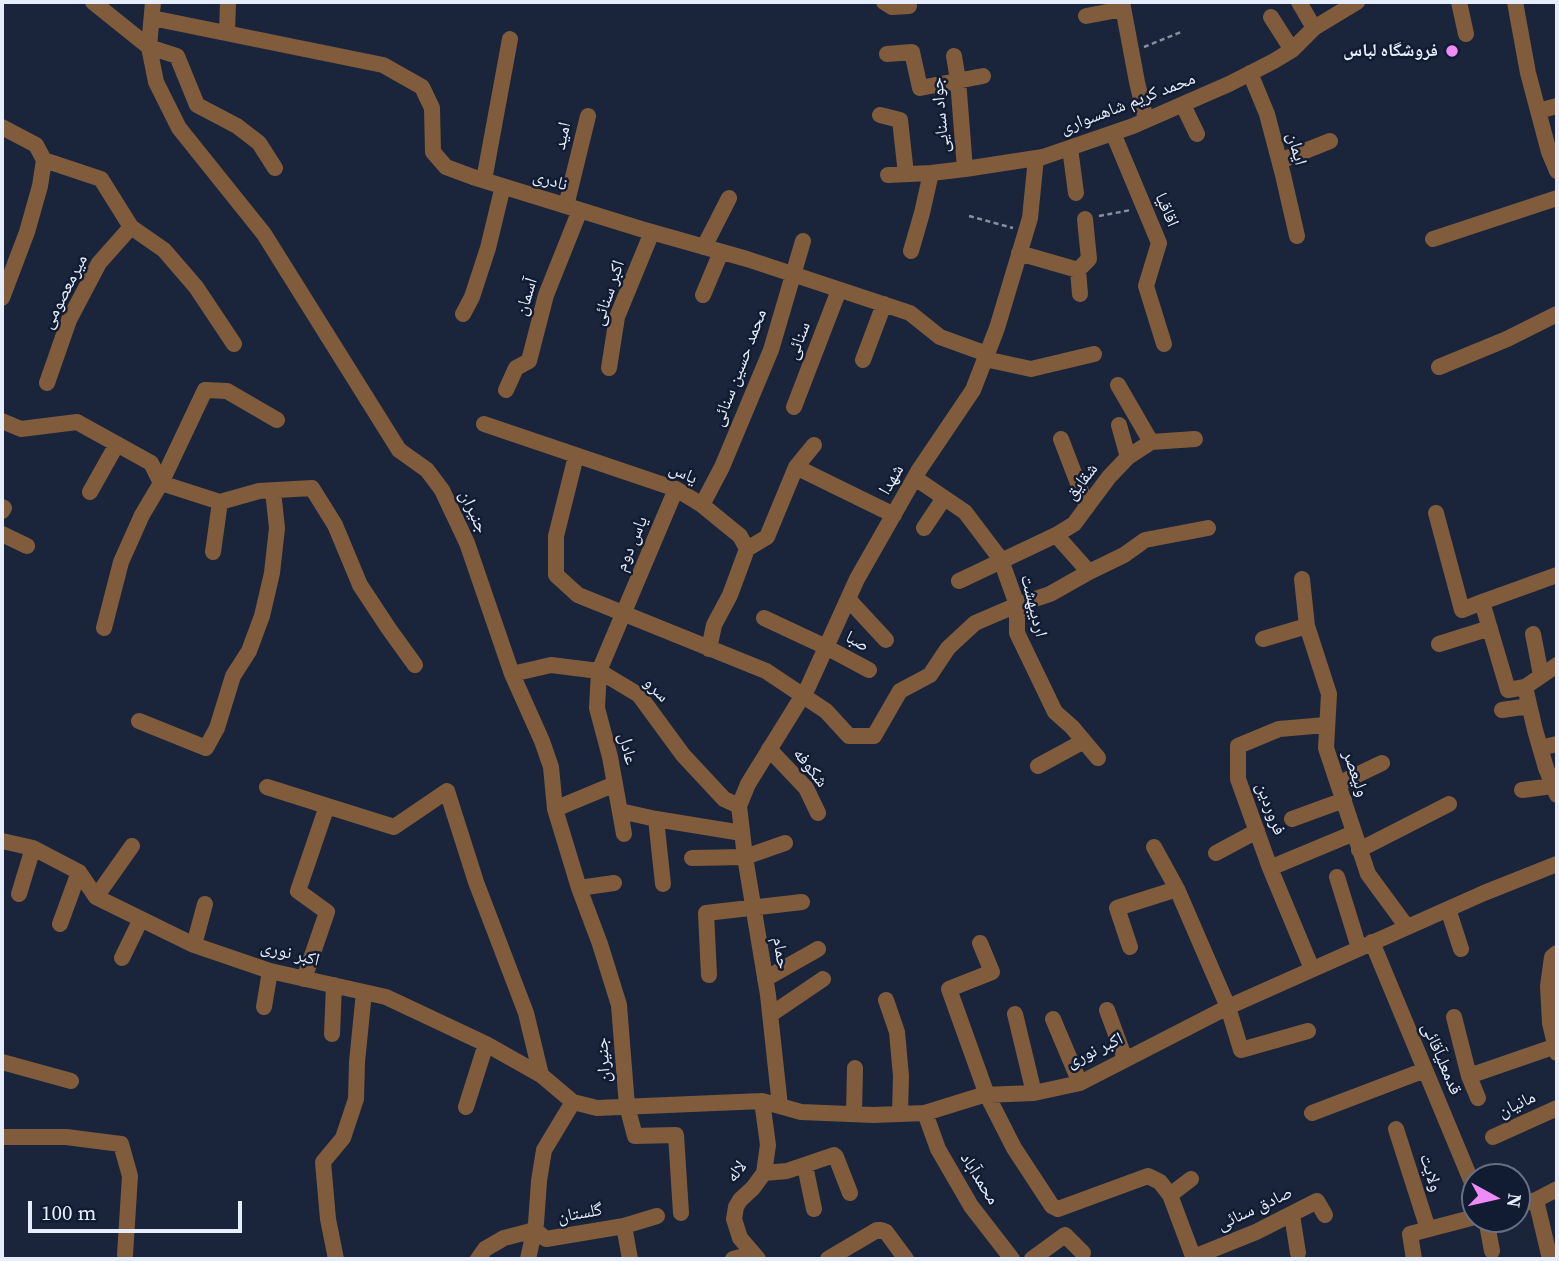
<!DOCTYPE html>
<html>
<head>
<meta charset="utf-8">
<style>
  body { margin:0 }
  #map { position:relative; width:1559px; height:1261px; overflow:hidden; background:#1a253b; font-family:"Source Serif 4",serif }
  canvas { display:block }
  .frame { position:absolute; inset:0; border:4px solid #e6eefd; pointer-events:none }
  .north { position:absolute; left:1461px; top:1163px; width:70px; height:70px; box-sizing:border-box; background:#111b31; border:2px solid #666f83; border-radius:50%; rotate:98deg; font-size:19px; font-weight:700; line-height:28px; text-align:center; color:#e6eefd }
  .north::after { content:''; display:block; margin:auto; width:24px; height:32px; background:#ef8bf7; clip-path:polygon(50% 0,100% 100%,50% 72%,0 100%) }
  .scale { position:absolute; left:28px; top:1201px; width:214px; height:32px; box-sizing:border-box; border:4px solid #e6eefd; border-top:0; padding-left:9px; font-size:21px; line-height:24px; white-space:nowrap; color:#e6eefd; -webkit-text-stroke:5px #111b31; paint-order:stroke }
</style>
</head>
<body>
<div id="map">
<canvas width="1559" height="1261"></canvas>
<div class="frame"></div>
<div class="north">N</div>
<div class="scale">100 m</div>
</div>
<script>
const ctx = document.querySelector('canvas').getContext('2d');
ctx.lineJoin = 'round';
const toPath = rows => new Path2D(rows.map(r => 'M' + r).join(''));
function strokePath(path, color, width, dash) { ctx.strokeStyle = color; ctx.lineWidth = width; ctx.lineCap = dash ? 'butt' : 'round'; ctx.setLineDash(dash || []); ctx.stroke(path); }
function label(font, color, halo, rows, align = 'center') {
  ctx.font = font + ' "Source Serif 4","Noto Naskh Arabic",serif'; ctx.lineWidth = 5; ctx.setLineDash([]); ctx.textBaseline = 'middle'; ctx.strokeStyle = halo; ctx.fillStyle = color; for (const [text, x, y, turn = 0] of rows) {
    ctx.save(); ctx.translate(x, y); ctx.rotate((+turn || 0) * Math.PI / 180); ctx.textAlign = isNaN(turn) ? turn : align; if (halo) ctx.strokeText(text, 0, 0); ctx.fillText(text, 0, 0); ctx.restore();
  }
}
const path = toPath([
  [1144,47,1181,32],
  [969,216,1013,228],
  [1099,216,1131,210]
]);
const minor = toPath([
  [93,2,149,47,177,56,197,105,237,126,259,143,275,168],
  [153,2,149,47,156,82,179,128,264,234,399,450,427,470,442,490,467,543,512,674,542,741,551,767,555,809,579,888,600,944,619,1005,627,1106,635,1136,676,1135,681,1213],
  [884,2,892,7,909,6],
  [1122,2,1137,82,1146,120],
  [1299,2,1314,28],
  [1459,2,1466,34],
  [1515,2,1528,73,1549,152,1557,171],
  [1086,16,1123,9],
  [1271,17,1292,50],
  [152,18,383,65,422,87,432,108,433,152,446,167,473,177,641,229,747,259,910,313,940,337,987,354],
  [227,33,228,2],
  [887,54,912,52,920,88,983,76],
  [954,56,958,80,965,169],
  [1250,73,1267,114,1283,175,1297,236],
  [1183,105,1197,134],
  [1538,111,1557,106],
  [880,115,900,120,906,174],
  [2,127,36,145,44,160,40,186,27,232,2,298],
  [1113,133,1159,243,1146,286,1164,344],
  [1070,148,1076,193],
  [44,160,101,179,131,227,164,250,196,287,234,344],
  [1280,161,1330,141],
  [888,175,931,173,965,169,1043,157,1133,126,1229,84,1274,61,1292,50,1314,28,1357,2],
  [484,180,510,39],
  [566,206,588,116],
  [1433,239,1557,198],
  [704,247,729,198],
  [911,251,922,213,931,173],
  [1019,253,1078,270,1089,259,1085,219],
  [1078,270,1080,294],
  [703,295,721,252],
  [463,314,472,297,488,248,503,186],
  [985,359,1031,369,1094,354],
  [863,360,884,304],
  [1439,367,1507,339,1557,314],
  [609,368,617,317,652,232],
  [47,383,69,320,99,263,131,227],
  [1118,385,1151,442],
  [506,390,516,368,529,361,546,295,580,210],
  [794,407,839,290],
  [277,420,227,391,205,390,161,483,220,502,259,491,312,488,335,525,360,585,389,629,415,665],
  [2,421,21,429,77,422,151,463,161,483,142,515,121,562,104,628],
  [484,424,676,489,702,505,740,536,747,549,730,595,714,625,709,649],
  [1119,425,1128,457],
  [1061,439,1087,507],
  [576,456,556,536,556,575,578,595,766,671,826,711,849,736,874,736,900,691,930,675,948,648,975,623,1017,605,1050,594,1089,572,1124,555,1145,540,1208,528],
  [796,467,894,515],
  [915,478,965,512,996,553,1001,560,1017,605,1017,633,1055,712,1072,727,1098,758],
  [90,492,117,444],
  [702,505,722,467,771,350,803,241],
  [2,507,4,508,2,511],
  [1436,513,1462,610,1482,602],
  [924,528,944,498],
  [2,534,27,546],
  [1056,535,1089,572],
  [747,549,767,537,796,467,814,445],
  [213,552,220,502],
  [1557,575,1482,602,1508,690,1525,687,1557,665],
  [1302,579,1307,626,1329,694,1326,748,1368,874,1407,927],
  [959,581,1056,535,1074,524,1109,477,1128,457,1151,442,1195,439],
  [848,599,886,640],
  [764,618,826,647,869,670],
  [1533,634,1541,675],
  [1263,639,1307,626],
  [1439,644,1490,628],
  [512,674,551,665,599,671,639,695,683,755,724,799,739,806],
  [1525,687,1535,730,1546,768,1557,795],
  [1502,710,1529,706],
  [139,721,206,748,217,728,233,676,249,651,262,616,272,573,277,528,273,491],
  [1540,748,1557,744],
  [769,749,806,788,818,813],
  [1038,766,1084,741],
  [1338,784,1382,763],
  [267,787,327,806],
  [1522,790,1553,786],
  [555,809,615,784],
  [620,811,656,819],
  [1292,819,1344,800],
  [624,834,610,757,597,708,599,671,676,489],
  [2,841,33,848,79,872,96,897,194,945,270,971,386,997,486,1044,541,1075,573,1102,597,1108,762,1101,801,1112,873,1115,925,1113,983,1095,1034,1093,1080,1083,1228,1007,1484,893,1557,864],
  [1154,847,1177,889,1228,1007,1241,1050,1308,1031],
  [1359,850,1449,804],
  [1216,853,1257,831],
  [692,858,745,857,785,843],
  [1270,868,1354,833],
  [1337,877,1359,948],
  [663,884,656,819,742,833],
  [579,888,614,883],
  [19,894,33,848],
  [96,897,132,846],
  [1448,909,1461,949],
  [60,924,79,872],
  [1372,942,1475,1190],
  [980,943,992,972,949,989,987,1095,1014,1148,1052,1206,1058,1209,1148,1176,1160,1182,1170,1195,1194,1259],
  [194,945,205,904],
  [1130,947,1117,908,1177,889],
  [1557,953,1552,957,1548,986,1550,1023,1557,1053],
  [122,958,141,919],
  [1312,969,1270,868,1238,779,1238,746,1279,729,1326,725],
  [709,975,706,913,802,902],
  [304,979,327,912,298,891,327,806,394,827,447,791,476,882,526,1013,541,1075],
  [765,979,818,949],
  [886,1000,897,1032,901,1076,900,1114],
  [264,1007,270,971],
  [1107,1010,1125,1059],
  [1015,1014,1034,1093],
  [770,1015,823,979],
  [1454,1017,1469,1076,1478,1098],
  [1053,1019,1080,1083],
  [332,1034,334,985],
  [2,1062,71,1081],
  [1469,1076,1556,1046],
  [780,1106,768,995,745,857,739,806,748,784,808,687,857,579,919,470,973,390,997,328,1030,218,1036,158],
  [466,1107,486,1044],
  [925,1113,938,1149,971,1206,1012,1259],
  [1312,1113,1425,1070],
  [854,1114,855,1068],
  [1396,1129,1428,1229],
  [2,1137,66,1137,121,1144,130,1176,125,1255],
  [1493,1137,1557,1108],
  [805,1166,814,1209],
  [764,1173,787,1171,834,1155,836,1157,850,1193],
  [1170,1195,1191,1179],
  [1536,1200,1550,1259],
  [1517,1205,1536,1200,1557,1189],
  [1292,1215,1298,1253],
  [1486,1219,1492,1251],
  [624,1226,630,1259],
  [1194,1257,1256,1232,1317,1201,1325,1215],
  [336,1259,328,1219,323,1162,343,1138,356,1099,357,1062,364,992],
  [478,1259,485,1249,504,1238,535,1230,546,1239,624,1226,657,1216],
  [528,1259,536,1223,539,1181,544,1150,573,1102],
  [733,1259,751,1254],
  [758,1259,740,1238,734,1219,736,1207,740,1200,753,1188,764,1173,768,1145,762,1101],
  [828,1259,877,1230,881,1230,886,1232,906,1259],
  [1032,1259,1065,1235,1083,1253],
  [1414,1259,1410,1234,1475,1217]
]);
const markers = [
  [1452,51,7,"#ef8bf7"]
];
const poiNames = [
  ["فروشگاه لباس",1438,51]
];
const streetNames = [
  ["محمد کریم شاهسواری",1128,104,-21],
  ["جواد سنایی",941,115,-95],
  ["امید",563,136,-77],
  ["ایمان",1296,149,75],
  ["نادری",550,181,17],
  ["اقاقیا",1166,210,67],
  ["میرمعصومی",65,292,-63],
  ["اکبر سنائی",609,293,-71],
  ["آسمان",527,297,-73],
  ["سنائی",799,341,-69],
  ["محمد حسین سنائی",740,368,-69],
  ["یاس",683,474,25],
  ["شهدا",892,480,-60],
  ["شقایق",1082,482,-52],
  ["جنیران",473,512,65],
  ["یاس دوم",632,544,-67],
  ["اردیبهشت",1033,606,76],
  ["صبا",857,642,29],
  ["سرو",656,690,46],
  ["عادل",627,749,77],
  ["شکوفه",810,768,52],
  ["ولیعصر",1355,774,71],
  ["فروردین",1270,809,70],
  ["حمام",780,953,80],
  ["اکبر نوری",290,954,14],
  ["اکبر نوری",1095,1051,-25],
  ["قدمعلیآقائی",1441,1059,67],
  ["جنیران",604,1060,-94],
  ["مانیان",1517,1105,-25],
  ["لاله",737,1172,-52],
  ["ولایت",1430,1173,72],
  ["محمدآباد",979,1179,58],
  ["صادق سنائی",1255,1209,-25],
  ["گلستان",580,1214,-10]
];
strokePath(path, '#858fa1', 2.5, [5, 3.5]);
strokePath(minor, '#815c3c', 16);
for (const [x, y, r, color] of markers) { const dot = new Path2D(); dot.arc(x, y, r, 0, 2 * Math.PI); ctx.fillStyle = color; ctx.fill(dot); strokePath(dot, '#111b31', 2.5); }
label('bold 18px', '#e6eefd', '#111b31', poiNames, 'right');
label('18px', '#e6eefd', '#111b31', streetNames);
</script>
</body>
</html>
